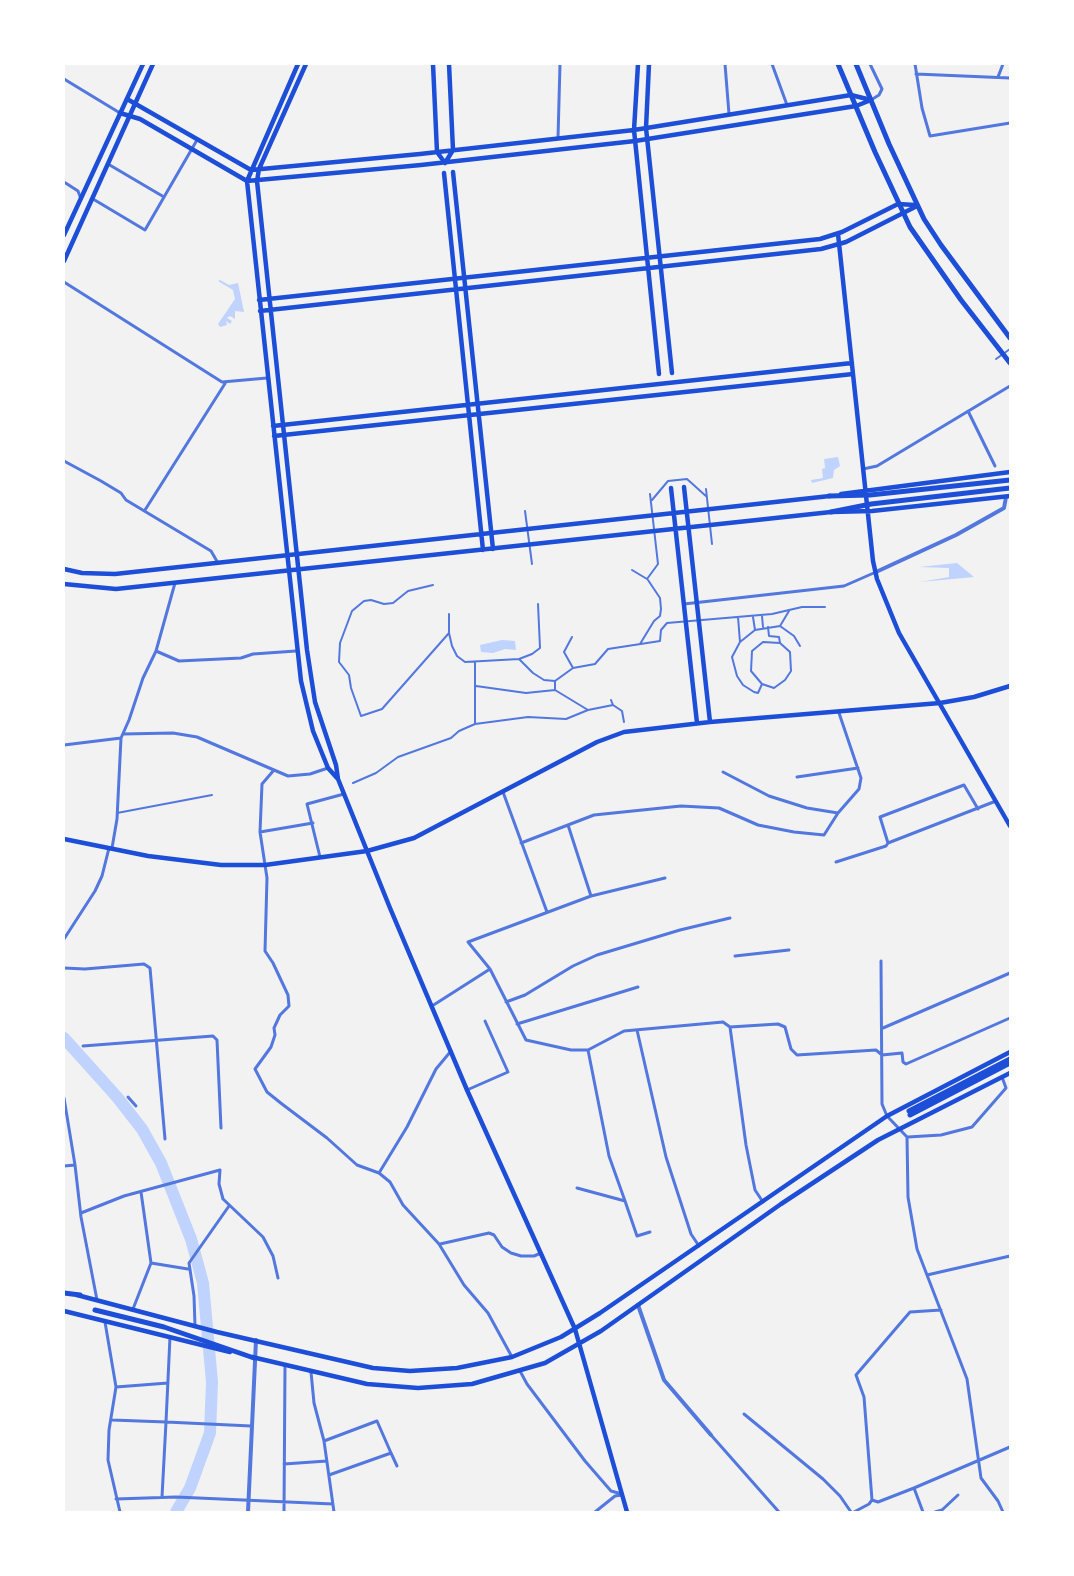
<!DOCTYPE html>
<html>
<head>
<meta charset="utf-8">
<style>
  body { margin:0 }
  #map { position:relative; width:1074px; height:1576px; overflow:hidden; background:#f2f2f2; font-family:Figtree,sans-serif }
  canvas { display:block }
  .frame { position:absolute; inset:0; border:65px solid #fff; pointer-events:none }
</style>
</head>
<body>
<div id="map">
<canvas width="1074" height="1576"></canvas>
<div class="frame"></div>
</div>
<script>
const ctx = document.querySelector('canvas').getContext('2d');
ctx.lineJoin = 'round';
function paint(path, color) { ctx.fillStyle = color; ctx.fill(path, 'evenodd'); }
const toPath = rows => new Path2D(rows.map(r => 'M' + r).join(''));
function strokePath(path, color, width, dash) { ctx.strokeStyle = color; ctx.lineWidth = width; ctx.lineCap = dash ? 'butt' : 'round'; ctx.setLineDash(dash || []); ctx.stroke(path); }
const water = toPath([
  [220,280,229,285,238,283,244,312,235,311,235,319,230,316,227,318,232,321,230,324,226,321,227,325,220,327,218,324,235,299,233,290,218,281],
  [838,457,840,466,834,470,833,478,812,483,811,480,823,478,822,469,825,468,824,459],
  [957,563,974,577,920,582,949,577,949,568,919,567],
  [502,640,515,641,516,650,505,649,493,653,481,652,480,645]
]);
const river = toPath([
  [64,1038,117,1097,142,1129,161,1163,191,1239,203,1283,212,1382,210,1433,190,1488,176,1512]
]);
const pedestrian = toPath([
  [996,359,1010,349],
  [706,489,712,544],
  [652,500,668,481,687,479,707,497],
  [525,511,532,564],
  [632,570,647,579,658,564,650,494],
  [433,585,408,591,393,603,384,604,371,600,364,601,352,611,340,643,339,662,349,675,351,688,361,716,382,709,449,633],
  [449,614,449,633,452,646,457,656,465,662,519,659,532,654,540,648,538,604],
  [762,616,763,627],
  [738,617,740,642],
  [753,617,755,630],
  [780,626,789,611],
  [768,627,769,636,779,637,780,643],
  [572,637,564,652,573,668],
  [763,642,780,643,790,652,791,671,785,680,774,688,762,684,751,671,752,651,763,642],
  [640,644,654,621,660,616,661,609,660,598,648,580],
  [519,659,533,673,544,680,555,681,573,668,595,664,608,649,660,641,661,630,667,623,772,614,802,607,825,607],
  [555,681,555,690],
  [762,684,758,693,754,692,743,685,737,676,732,657,740,642,755,630,780,626,794,636,800,646],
  [476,686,526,693,555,690,588,710],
  [611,700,613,705,622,711,624,722],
  [475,724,475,662],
  [353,783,376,773,398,757,451,738,459,731,475,724,528,717,566,719,588,710,613,705],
  [117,813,212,795]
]);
const minor = toPath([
  [725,64,729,114],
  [772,64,787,105],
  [870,64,882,89,879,95,871,100],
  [915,64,922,108,930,136,1010,123],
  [916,74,1010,78],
  [998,77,1003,64],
  [64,79,120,113],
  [558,138,560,64],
  [108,164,164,197],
  [64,182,78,191,81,199],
  [93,199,145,230,197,140],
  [64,282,222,382,267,378],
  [968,411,995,466],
  [64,461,101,481,121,493,126,500,211,551,218,563],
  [863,469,877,466,1010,386],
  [145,510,226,382],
  [175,583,156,651,179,661,241,658,253,654,296,651],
  [684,604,844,586,876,572],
  [123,734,173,733,197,737,288,776,310,774,328,768],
  [64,745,121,738],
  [274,770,262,784,260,832,267,878,265,951,273,963,288,995,289,1006,280,1015,274,1028,275,1035,271,1047,255,1069,267,1092,282,1104,327,1138,357,1165,379,1173,390,1182,403,1205,439,1244,464,1285,488,1313,512,1357],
  [723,772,769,796,807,808,838,813],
  [797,777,858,768],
  [503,792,547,912],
  [568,825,591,896],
  [260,832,313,823],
  [521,843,594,815,681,806,719,808,758,825,794,832,824,835,838,813,859,789,861,778,839,713],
  [888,843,880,817,964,785,978,809],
  [112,848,117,819,121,738,129,720,143,678,156,651],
  [320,857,307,804,344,794],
  [836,862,886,846,888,843,996,801],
  [665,878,591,896,468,942,490,969,526,1040,571,1050,588,1050,624,1031,723,1022,730,1027,778,1024,785,1027,791,1049,797,1055,876,1050,882,1055,902,1053,903,1062,906,1064,1010,1018],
  [64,939,95,891,102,876,109,848],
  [735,956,789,950],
  [881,961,882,1104,887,1116,907,1137,908,1197,917,1249,967,1379,981,1478,998,1501,1003,1512],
  [64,968,85,969,144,964,150,968,165,1139],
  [506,1002,525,995,573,966,597,955,680,930,730,918],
  [432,1006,490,969],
  [517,1024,638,987],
  [730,1027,746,1145,755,1190,763,1202],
  [883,1028,1010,973],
  [637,1030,666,1157,691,1234,699,1246],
  [83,1046,213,1036,217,1040,221,1128],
  [467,1090,508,1072,485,1021],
  [128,1097,136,1106],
  [64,1098,75,1165,81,1217,97,1300],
  [908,1137,941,1135,972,1127,1006,1088,1002,1077],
  [64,1166,75,1165],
  [379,1173,407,1127,436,1069,451,1051],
  [577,1188,625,1201,609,1156,588,1050],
  [625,1201,637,1236,650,1232],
  [81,1213,124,1196,220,1170,219,1184,223,1199,263,1237,273,1256,278,1278],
  [440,1244,489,1233,494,1235,502,1247,511,1253,521,1256,534,1256,541,1253],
  [151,1263,188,1269],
  [927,1275,1010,1256],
  [133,1309,151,1263,141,1192],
  [105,1322,116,1387,109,1430,108,1460,120,1512],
  [195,1326,194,1296,189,1263,229,1206],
  [520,1371,527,1384,585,1461,611,1491,622,1494],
  [311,1372,314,1403,324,1441,334,1512],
  [116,1387,168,1383],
  [744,1414,823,1479,840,1496,851,1512],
  [112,1420,166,1422,170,1337],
  [711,1435,779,1512],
  [324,1441,377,1421,391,1453,329,1475],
  [391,1453,397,1466],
  [284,1464,327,1461],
  [914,1488,923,1512],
  [162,1497,166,1422,251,1426],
  [116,1499,176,1497,333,1504],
  [872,1500,878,1502,914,1488,1010,1447],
  [284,1512,285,1365],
  [595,1512,615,1496,622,1495],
  [854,1512,869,1504,872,1500,864,1397,856,1375,910,1312,941,1310],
  [935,1512,942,1510,958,1495]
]);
const tertiary = toPath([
  [876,572,956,535,1004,508,1006,497],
  [638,1305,664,1380,711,1435],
  [248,1512,256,1340]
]);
const secondary = toPath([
  [298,64,247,181,301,681,313,731,328,768,337,778],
  [306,64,259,169,257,181,307,650,315,702,336,765,338,779,390,908,467,1090,575,1329],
  [433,64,437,152,445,163],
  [638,64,634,130,659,374],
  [649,64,646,128,672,373],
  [127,99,251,170,420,154,634,130,851,95,871,100],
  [120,113,140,119,247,181,421,165,635,141,856,106,871,100],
  [445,163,453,150,449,64],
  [453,172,493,549],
  [444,173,483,550],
  [838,234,873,561,877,579,899,633,1010,826],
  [259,300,820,239,842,232,898,204,915,205],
  [260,311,821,249,846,242,917,206],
  [273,426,852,363],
  [274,436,853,374],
  [684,487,710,722],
  [671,488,697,723],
  [841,494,1010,472],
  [64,569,82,573,115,574,830,496],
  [64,584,116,589,831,512,872,511,1010,496],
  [64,839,148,856,221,865,265,865,367,851,414,838,597,742,624,732,710,722,940,703,974,697,1010,686]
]);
const primary = toPath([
  [64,235,143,64],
  [64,261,153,64],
  [77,1295,217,1332,373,1368,410,1371,457,1368,512,1357,561,1337,600,1313,887,1116,1010,1052],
  [64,1311,230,1352],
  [575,1329,627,1512],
  [252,1357,367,1384,418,1388,472,1384,545,1363,601,1331,781,1204,878,1140,1010,1073]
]);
const trunk = toPath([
  [838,64,875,152,910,227,961,300,1010,363],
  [856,64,889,144,924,219,941,245,1010,338]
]);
const motorway = toPath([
  [829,496,870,495,1010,480],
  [831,512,871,504,1010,488],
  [909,1111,1010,1059],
  [910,1115,1010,1063],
  [64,1293,80,1295],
  [95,1310,164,1327,254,1358]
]);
paint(water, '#bfd3fe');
strokePath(river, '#bfd3fe', 12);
strokePath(pedestrian, '#5277de', 2);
strokePath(minor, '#5277de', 3);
strokePath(tertiary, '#5277de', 4);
strokePath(secondary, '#1d4ed8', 4.5);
strokePath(primary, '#1d4ed8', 4.5);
strokePath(trunk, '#1d4ed8', 5);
strokePath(motorway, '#1d4ed8', 5);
</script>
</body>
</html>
